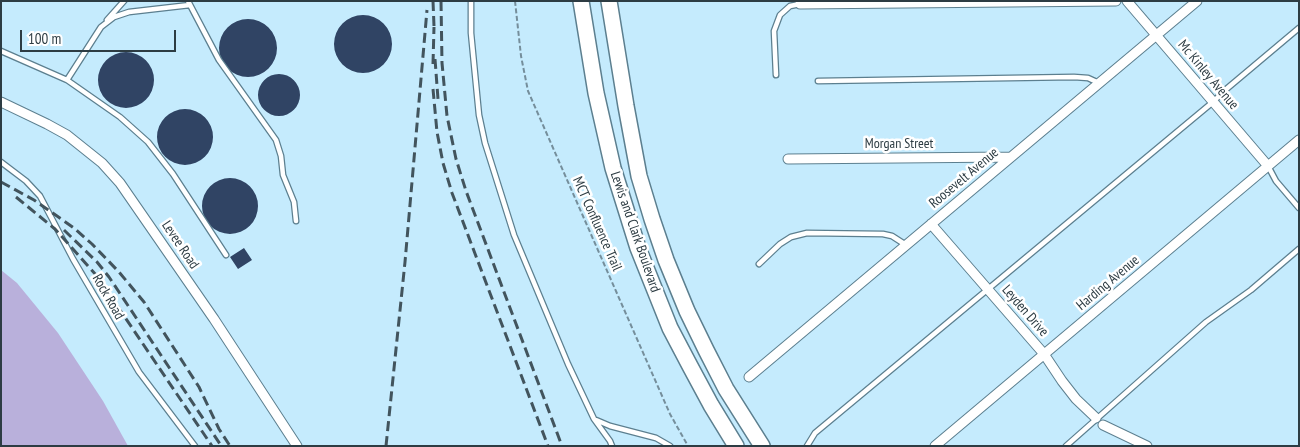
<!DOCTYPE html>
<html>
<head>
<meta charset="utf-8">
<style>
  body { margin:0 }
  #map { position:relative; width:1300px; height:447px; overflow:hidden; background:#c5ebfd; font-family:"PT Sans Narrow",sans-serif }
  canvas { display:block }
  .frame { position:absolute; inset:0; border:2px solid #2d3c43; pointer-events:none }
  .scale { position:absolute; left:20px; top:30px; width:156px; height:22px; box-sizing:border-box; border:2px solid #2d3c43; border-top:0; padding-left:6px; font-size:15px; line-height:18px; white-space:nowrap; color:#2d3c43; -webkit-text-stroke:4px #fff; paint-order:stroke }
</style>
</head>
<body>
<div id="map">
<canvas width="1300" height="447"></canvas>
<div class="frame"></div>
<div class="scale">100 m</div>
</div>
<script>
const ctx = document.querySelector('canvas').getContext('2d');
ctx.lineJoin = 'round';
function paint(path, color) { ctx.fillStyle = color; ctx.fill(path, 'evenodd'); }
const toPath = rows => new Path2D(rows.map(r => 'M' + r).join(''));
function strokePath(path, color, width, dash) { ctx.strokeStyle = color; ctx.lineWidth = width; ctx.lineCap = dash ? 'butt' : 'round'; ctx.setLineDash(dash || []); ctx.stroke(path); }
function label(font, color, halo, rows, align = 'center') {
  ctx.font = font + ' "PT Sans Narrow",sans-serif'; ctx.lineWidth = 5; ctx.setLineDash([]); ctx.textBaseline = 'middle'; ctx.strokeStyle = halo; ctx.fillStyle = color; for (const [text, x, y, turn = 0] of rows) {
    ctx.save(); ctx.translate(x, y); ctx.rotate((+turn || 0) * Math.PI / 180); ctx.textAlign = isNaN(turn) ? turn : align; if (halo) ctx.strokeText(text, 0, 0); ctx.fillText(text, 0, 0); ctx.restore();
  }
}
const water = toPath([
  [1,270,17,283,58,333,103,401,128,446,1,446]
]);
const building = toPath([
  '334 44a29 29 0 1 1 58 0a29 29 0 1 1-58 0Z',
  '219 48a29 29 0 1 1 58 0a29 29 0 1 1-58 0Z',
  '98 80a28 28 0 1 1 56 0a28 28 0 1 1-56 0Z',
  '258 95a21 21 0 1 1 42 0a21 21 0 1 1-42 0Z',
  '157 137a28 28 0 1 1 56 0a28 28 0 1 1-56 0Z',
  '202 206a28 28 0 1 1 56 0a28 28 0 1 1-56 0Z',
  [244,248,252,260,238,269,230,257]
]);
const path = toPath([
  [515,1,521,56,528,91,670,414,688,446]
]);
const lane = toPath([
  [188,1,219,60,276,140,281,156,283,175,294,202,296,221],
  [471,1,471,33,479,115,485,143,514,235,568,364,594,419,610,441,612,446],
  [107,20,124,1],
  [1,51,67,80,120,117,148,142,173,174,226,255],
  [776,75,774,31,780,15,790,6,800,4],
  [67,80,101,27,114,17,129,12,190,5],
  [818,81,1074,77,1088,78,1099,83],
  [1,162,26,181,40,196,73,259,139,372,195,446],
  [1268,166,1276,181,1299,208],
  [759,264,780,244,791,237,807,233,883,234,892,236,906,245],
  [596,420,610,426,656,438,670,446],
  [807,446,815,433,1213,102,1224,91,1299,28],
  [1066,446,1206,322,1251,290,1299,249]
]);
const street = toPath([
  [1127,1,1268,166],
  [800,4,1116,1],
  [1,102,47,124,67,135,102,163,120,183,214,319,297,446],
  [788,159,1010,157],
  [931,224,1044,354,1062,381,1076,399,1096,418],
  [749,377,1197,1],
  [1103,425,1147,446],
  [935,446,1299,140]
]);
const highway = toPath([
  [581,1,596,93,613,168,638,248,670,328,690,366,711,405,736,446],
  [609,1,626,106,639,176,652,219,666,260,687,311,706,350,726,389,762,446]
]);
const rail = toPath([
  [433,1,434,26],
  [441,1,442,63,447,116,456,159,466,191,562,446],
  [435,59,438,99],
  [433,64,434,27],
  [433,89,437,132,443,163,452,193,548,446],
  [1,182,34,200,74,228,92,244,119,272,144,302,199,387,219,429,230,446],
  [16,197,55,229,97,276,212,446],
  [64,230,97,262,109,277,220,444],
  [386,446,405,262,427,10]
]);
const streetNames = [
  ["Mc Kinley Avenue",1208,75,50],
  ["Morgan Street",899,144],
  ["Roosevelt Avenue",964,178,-40],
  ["MCT Confluence Trail",597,224,66],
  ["Lewis and Clark Boulevard",635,232,71],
  ["Levee Road",180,245,56],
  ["Harding Avenue",1108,283,-40],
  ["Rock Road",108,297,60],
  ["Leyden Drive",1025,311,49]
];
paint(water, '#b9b0db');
paint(building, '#304464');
strokePath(lane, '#5c7f8f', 7);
strokePath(street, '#5c7f8f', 11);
strokePath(highway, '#5c7f8f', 18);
strokePath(path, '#758e9b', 2, [5, 2.5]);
strokePath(lane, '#fff', 4.5);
strokePath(street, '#fff', 9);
strokePath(highway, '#fff', 15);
strokePath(rail, '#42545d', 3, [10, 5]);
label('14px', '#2d3c43', '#fff', streetNames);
</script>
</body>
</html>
